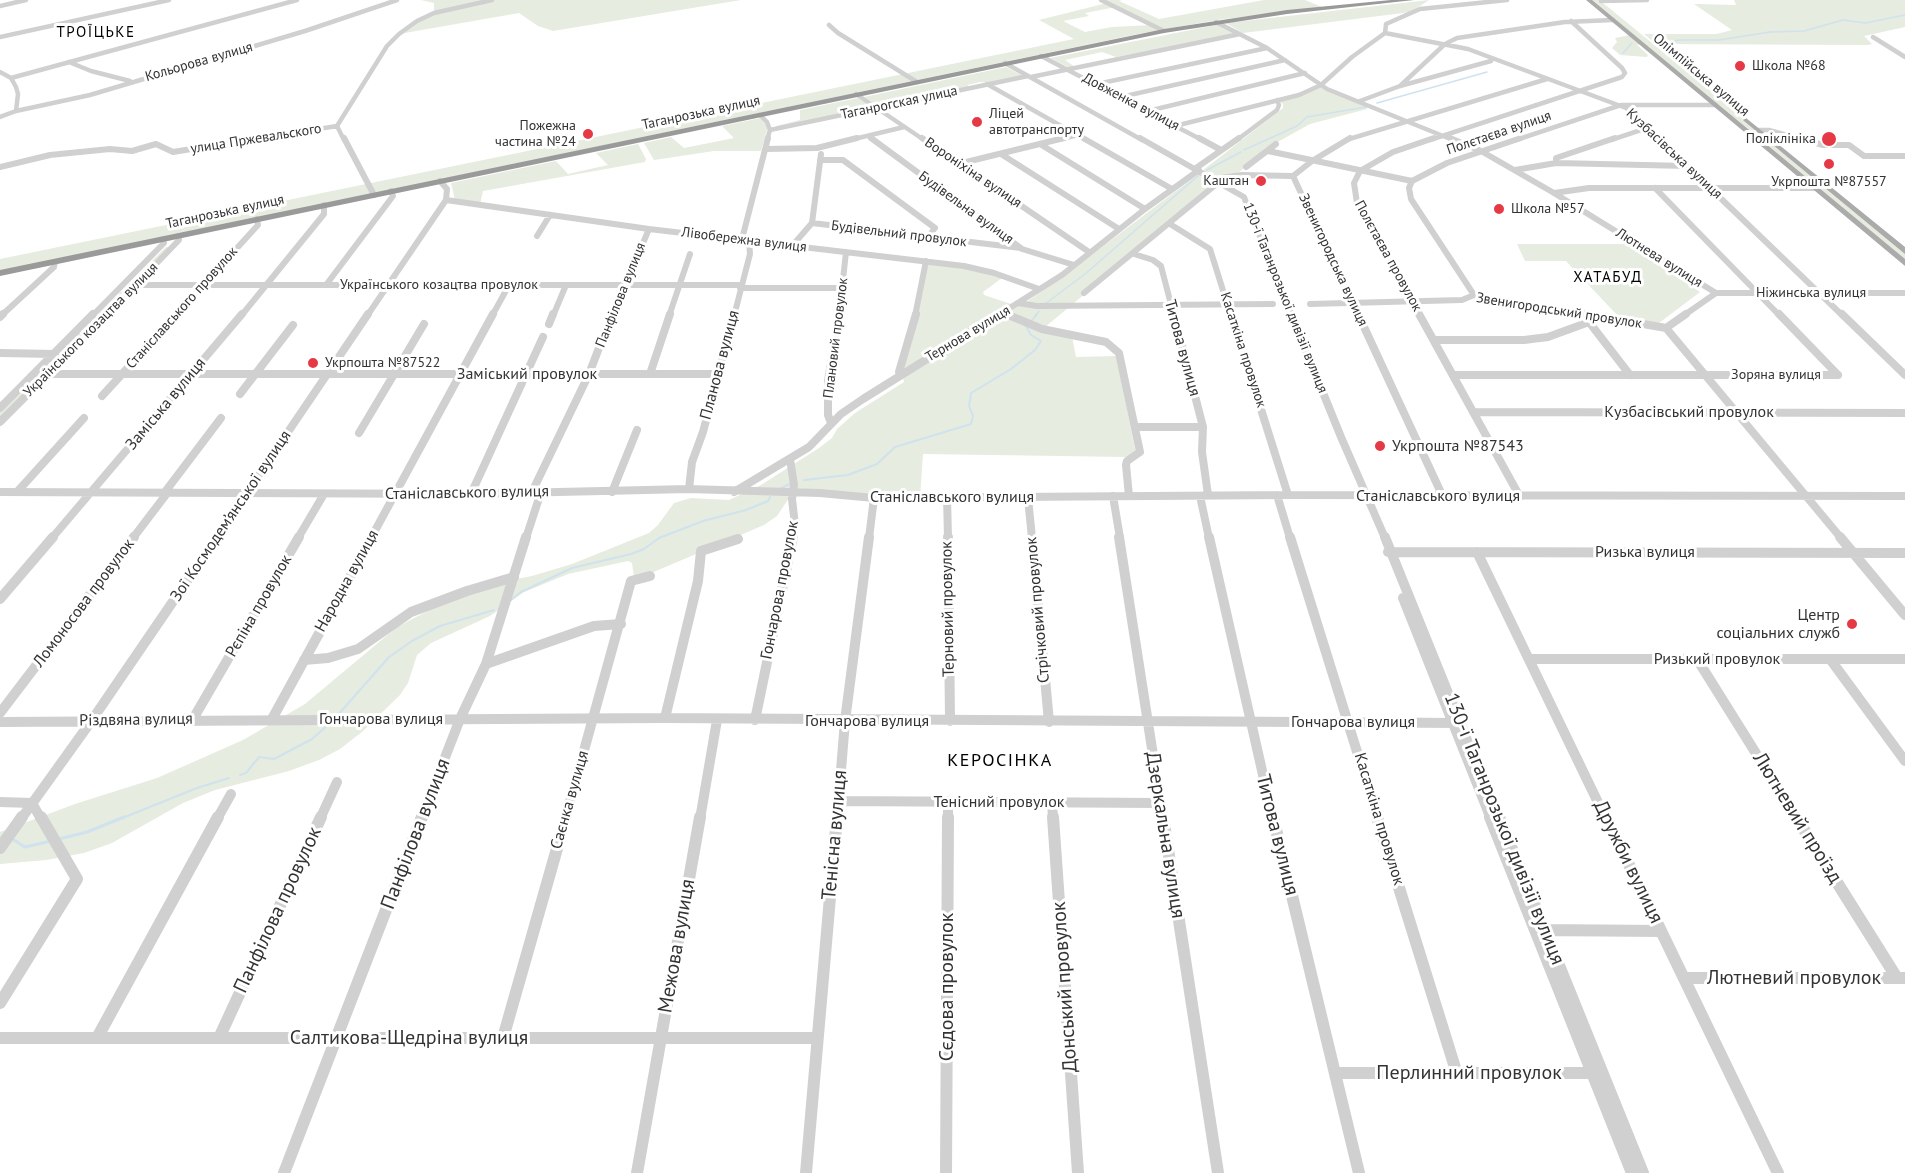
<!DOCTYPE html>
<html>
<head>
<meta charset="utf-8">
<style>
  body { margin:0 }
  canvas { display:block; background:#fff }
</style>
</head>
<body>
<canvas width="1905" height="1173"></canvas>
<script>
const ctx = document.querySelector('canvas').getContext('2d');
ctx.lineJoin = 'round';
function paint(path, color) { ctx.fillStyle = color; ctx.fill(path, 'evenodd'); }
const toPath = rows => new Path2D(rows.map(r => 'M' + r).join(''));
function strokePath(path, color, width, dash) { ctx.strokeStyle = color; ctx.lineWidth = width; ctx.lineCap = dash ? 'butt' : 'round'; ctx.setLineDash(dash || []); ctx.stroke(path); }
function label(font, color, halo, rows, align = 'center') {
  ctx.font = font + ' "PT Sans",sans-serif'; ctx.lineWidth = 6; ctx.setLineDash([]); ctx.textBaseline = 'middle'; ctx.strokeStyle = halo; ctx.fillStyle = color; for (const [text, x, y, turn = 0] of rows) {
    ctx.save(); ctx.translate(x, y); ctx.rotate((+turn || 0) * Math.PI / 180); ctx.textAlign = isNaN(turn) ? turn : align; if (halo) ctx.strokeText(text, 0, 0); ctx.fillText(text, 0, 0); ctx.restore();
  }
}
const green = toPath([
  [421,0,741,0,553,31,538,26,519,13,399,34,434,13,434,3],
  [1100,0,1122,0,1119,1,1159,19,1264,0,1305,0,1322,7,1217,20,1138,34,0,271,0,259,1074,39,1039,20,1107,3],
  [1116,7,1153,25,1112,27,1085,32,1063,21,1089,16,1085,13],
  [1429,0,1411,12,1243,33,1226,23],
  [1589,0,1599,0,1608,7,1905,250,1905,263,1642,44,1637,45,1648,55,1647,57,1620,55,1612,48,1617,42,1615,38,1630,35],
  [1734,0,1905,0,1905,27,1864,36,1872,44,1868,45,1656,44,1644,34,1717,34,1732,30,1694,4,1736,5],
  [1221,24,1238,34,1116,57,1102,52,1065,60,1075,67,1070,68,1050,58],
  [1006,67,1023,76,990,83,980,82,967,85,970,87,880,107,864,97],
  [1322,85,1367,106,1367,109,1310,124,1274,144,1238,173,1217,179,1202,171,1283,108,1283,104,1279,101],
  [858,98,873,108,778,128,776,126,800,120,800,110],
  [761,118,768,127,761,151,714,151,654,160,644,143,671,137,684,148,734,138,722,126],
  [638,144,646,159,645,162,483,191,480,204,455,200,451,183,556,161,568,174,608,165,596,153],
  [1201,172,1219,182,1044,328,1072,337,1076,357,1116,356,1136,454,1129,457,923,454,920,498,791,495,777,516,764,525,642,577,634,577,632,563,628,561,568,574,524,592,490,616,431,643,417,655,408,683,400,695,363,731,340,749,319,760,289,771,215,790,183,803,112,843,84,853,46,860,0,864,0,832,75,804,157,778,243,740,305,704,397,627,443,603,501,582,532,576,572,564,649,533,658,525,674,503,691,498,729,500,761,485,819,448,832,438,837,429,855,413,904,382,902,372,927,264,963,268,1002,278,983,292,984,295,1014,305,1025,303,1077,266],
  [1517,244,1626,244,1700,292,1659,323,1618,316,1566,261,1525,261],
  [166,247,173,247,0,419,0,411]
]);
const streamFar2 = toPath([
  [1668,43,1679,40,1719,40,1770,32,1804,31,1843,20,1865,23,1905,15],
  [1623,53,1632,43],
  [1377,103,1487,72],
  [1244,150,1297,126,1307,117,1366,107],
  [1207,170,1241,152],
  [1045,304,1085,274,1199,175],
  [1035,316,1039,311]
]);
const streamFar1 = toPath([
  [1030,323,1037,314],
  [804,480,848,475,877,464,895,447,971,424,973,416,969,406,971,393,1011,369,1035,350,1041,341,1031,335,1026,326],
  [779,489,790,484],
  [511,600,521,592,572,568,631,554,644,549,659,538,703,521,746,510,768,501,770,497],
  [337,716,389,657,412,641,440,626,494,610],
  [240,775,246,773,259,757,274,759,312,739,329,724],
  [120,819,197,788,229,778]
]);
const stream = toPath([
  [59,839,87,832,124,817],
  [14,840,25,847,51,841]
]);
const minorFar4 = toPath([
  [1101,0,1164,31],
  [1601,1,1647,0],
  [0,6,26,0],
  [1216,22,1267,48,1327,89,1453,140],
  [829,25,838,33,917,82],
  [1385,33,1468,49,1626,108,1659,140],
  [0,37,169,0],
  [1873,37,1905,57],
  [1041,56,1202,140],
  [69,62,91,71,130,81],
  [1005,63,1142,140],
  [0,72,11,78,16,87,18,94,16,111],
  [1031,77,1240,34],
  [11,78,297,0],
  [987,84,1086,140],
  [1097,84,1267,48],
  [1400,86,1445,44,1457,38,1565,22,1613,20],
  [856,94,924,140],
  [1121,97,1285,60],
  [1360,101,1400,86,1491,61],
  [1148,111,1305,73],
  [760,115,767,122,770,130,767,140],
  [0,117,16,111,90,95,305,31,397,0],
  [337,126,387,46,399,34,417,21,434,13,492,0],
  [337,126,344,140],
  [1175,126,1299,95,1321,85,1352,57,1385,33,1386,24,1420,9,1507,0],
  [770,130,1028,76],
  [1758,130,1769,130,1805,140],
  [868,136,873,140],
  [249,140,337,126],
  [850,140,904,127],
  [1058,140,1078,135],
  [1237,140,1277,110,1279,105,1277,100],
  [1346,140,1547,79],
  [1430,140,1622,77,1625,73,1622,68,1571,21],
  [1516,140,1621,105,1716,105],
  [1611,140,1647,128]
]);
const minorFar3 = toPath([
  [344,138,374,195],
  [871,138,1022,249,1074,265],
  [922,138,1089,252],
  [1083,138,1172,189],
  [1140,138,1244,197,1292,316],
  [1199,138,1221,150],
  [1450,138,1481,151,1554,193,1716,293],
  [1658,138,1843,316],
  [1799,138,1823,145,1849,145,1864,156,1905,156],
  [1040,144,1145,209],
  [766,149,817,148,857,138],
  [1268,151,1412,181],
  [1001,154,1119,229],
  [820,160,843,160,935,228,928,237],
  [1556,163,1556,158,1615,138],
  [958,164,1064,138],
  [0,167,50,155,110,149,132,151,156,144,173,152,259,138],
  [1246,167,1276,144],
  [1196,168,1239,138],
  [1515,170,1556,163,1687,166],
  [1293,176,1358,316],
  [1293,176,1312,161,1350,138],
  [1214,179,1242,175,1293,176],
  [1655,188,1780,316],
  [1554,193,1589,188,1816,188],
  [446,200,649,229,964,266,994,273,1039,289],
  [812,223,1021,248],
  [1170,224,1210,249,1231,316],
  [537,236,550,215],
  [742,239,768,138],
  [792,246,812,223,821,154],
  [1134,254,1153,260,1161,266,1174,316],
  [137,285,741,285],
  [326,285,393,196,391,191],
  [740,288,842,288],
  [1084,293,1219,182],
  [1716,293,1905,293],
  [1474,295,1411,199,1409,188,1412,181,1447,163,1521,138],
  [1018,303,1037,306,1273,304],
  [1310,304,1462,300,1474,295,1595,316],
  [1003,313,1010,316],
  [1,316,54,267,55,262],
  [92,316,164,243,163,239],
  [106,316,179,240,179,236],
  [175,316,258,225,257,219],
  [241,316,324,214,324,205],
  [367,316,446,200,447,189,440,181],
  [492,316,509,285],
  [553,316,566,285],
  [612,316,649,229],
  [669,316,690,254],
  [734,316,750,254,749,241],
  [839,316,846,252],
  [915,316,926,261],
  [997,316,1062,275,1145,209,1199,170],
  [1420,316,1357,203,1354,183,1360,171,1393,152,1434,138],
  [1683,316,1716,293]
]);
const minorFar2 = toPath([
  [1006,314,1042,329,1106,342,1119,353,1140,452,1127,461,1126,465,1129,496],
  [1174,314,1203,427,1202,452,1208,495],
  [1231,314,1288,495],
  [1291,314,1341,437,1385,538],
  [1358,314,1443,497],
  [1419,314,1520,497],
  [1586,314,1666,328],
  [1779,314,1838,375],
  [1842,314,1905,375],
  [0,317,3,314],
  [1589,322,1630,375],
  [549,324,553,314],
  [1666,328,1841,538],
  [1666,328,1686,314],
  [1434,340,1524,340,1548,337,1589,322,1591,316],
  [0,353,55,354],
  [48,374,718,374],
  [650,374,670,314],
  [901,375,899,372,916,314],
  [1453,375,1838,375],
  [240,394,293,325],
  [102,396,177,314],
  [0,408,93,314],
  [1473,412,1905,413],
  [0,422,108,314],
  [831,423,828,415,828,380,840,314],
  [1135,427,1203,427],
  [359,433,424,324],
  [790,459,794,485,792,499,795,525,792,538],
  [689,489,692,462,703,432,734,314],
  [0,492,471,494,689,489,820,493,874,498,1288,495,1905,496],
  [17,492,84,418],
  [165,492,221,418],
  [532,492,589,374,612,314],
  [612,492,637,430],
  [734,492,809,447,841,414,863,399,999,314],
  [471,494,543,337],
  [1277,495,1290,538],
  [1113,496,1120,538],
  [1200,496,1209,538],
  [947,497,948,538],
  [1028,498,1032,538],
  [52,538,242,314],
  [133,538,168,492],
  [216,538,368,314],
  [298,538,324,494],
  [371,538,493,314],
  [526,538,541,492],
  [869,538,874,498]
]);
const minorFar1 = toPath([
  [948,537,950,721],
  [1032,537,1049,722],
  [1119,537,1163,819],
  [1209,537,1273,819],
  [1290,537,1378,819],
  [1385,537,1499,819],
  [1840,537,1905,615],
  [1388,552,1905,553],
  [1477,552,1606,819],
  [1403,598,1491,819],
  [0,599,53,537],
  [1529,659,1905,659],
  [1697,659,1797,819],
  [1830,659,1905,761],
  [304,660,328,658,358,649,411,612,467,591,514,577],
  [486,664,594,626,621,624],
  [0,713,134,537],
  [665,718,698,581,701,551,738,539],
  [193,719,299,537],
  [272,719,372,537],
  [755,720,793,537],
  [0,722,665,718,1461,723],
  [838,801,1160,803],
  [0,802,32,803],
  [1052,802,1053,819],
  [32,803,41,819],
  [21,819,92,720,217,537],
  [217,819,231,794],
  [320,819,337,782],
  [421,819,460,719,486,664,526,537],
  [565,819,631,581,650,576],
  [700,819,717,720],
  [837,819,845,721,869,537],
  [948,819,948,801]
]);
const minor = toPath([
  [1053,817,1078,1173],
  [1163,817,1218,1173],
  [1273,817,1359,1173],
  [1377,817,1457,1074],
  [1490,817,1632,1173],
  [1499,817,1643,1173],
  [1606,817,1778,1173],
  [1796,817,1897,978],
  [0,848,22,817],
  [1540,930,1661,931],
  [1684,978,1905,978],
  [0,1003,77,879,41,817],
  [0,1038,817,1038],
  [97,1038,218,817],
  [219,1038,321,817],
  [503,1038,566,817],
  [1336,1073,1597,1073],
  [284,1173,422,817],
  [637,1173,700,817],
  [806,1173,837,817],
  [946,1173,948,817]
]);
const major = toPath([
  [1586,0,1592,0,1905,259,1905,266,1586,0],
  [1746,118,1905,247,1905,254,1744,121,1743,120,1746,118]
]);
const highway = toPath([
  [1391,0,1414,0,1287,14,1164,33,0,276,0,270,1164,29,1287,10,1391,0]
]);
const markers = [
  [1740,66,6,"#e63946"],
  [977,122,6,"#e63946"],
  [588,134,6,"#e63946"],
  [1829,139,8,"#e63946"],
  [1829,164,6,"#e63946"],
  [1261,181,6,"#e63946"],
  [1499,209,6,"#e63946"],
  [313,363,6,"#e63946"],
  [1380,446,6,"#e63946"],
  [1852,624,6,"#e63946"]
];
const farStreetnames = [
  ["Кольорова вулиця",199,62,-16],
  ["Олімпійська вулиця",1701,75,40],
  ["Довженка вулиця",1131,102,28],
  ["Таганрогская улица",899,103,-12],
  ["Таганрозька вулиця",701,113,-12],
  ["Полєтаєва вулиця",1499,133,-19],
  ["улица Пржевальского",256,139,-9],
  ["Кузбасівська вулиця",1674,154,43],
  ["Вороніхіна вулиця",973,173,34],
  ["Будівельна вулиця",966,208,36],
  ["Таганрозька вулиця",225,212,-12],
  ["Будівельний провулок",899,234,7],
  ["Лівобережна вулиця",744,240,7],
  ["Полєтаєва провулок",1388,256,61],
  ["Лютнева вулиця",1659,258,32],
  ["Звенигородська вулиця",1333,260,65],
  ["Українського козацтва провулок",439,285],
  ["Ніжинська вулиця",1811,293],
  ["Панфілова вулиця",621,295,-68],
  ["130-ї Таганрозької дивізії вулиця",1285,298,68],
  ["Станіславського провулок",182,308,-48],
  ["Звенигородський провулок",1559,311,9],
  ["Українського козацтва вулиця",91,330,-45],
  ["Тернова вулиця",968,334,-31],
  ["Плановий провулок",836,338,-83],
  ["Касаткіна провулок",1243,350,72],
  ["Зоряна вулиця",1776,375]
];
const farPoinames = [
  ["Школа №68",1752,66],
  ["Ліцей",989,114],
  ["автотранспорту",989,130],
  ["Пожежна",576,126,"right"],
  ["частина №24",576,142,"right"],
  ["Поліклініка",1816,139,"right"],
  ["Каштан",1249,181,"right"],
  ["Укрпошта №87557",1829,182,"center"],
  ["Школа №57",1511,209],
  ["Укрпошта №87522",325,363]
];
const farNeighbourhoodnames = [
  ["ТРОЇЦЬКЕ",96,33],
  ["ХАТАБУД",1608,278]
];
const streetNames = [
  ["Титова вулиця",1182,348,75],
  ["Планова вулиця",720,365,-75],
  ["Заміський провулок",527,374],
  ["Заміська вулиця",166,404,-50],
  ["Кузбасівський провулок",1689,412],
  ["Станіславського вулиця",467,493,-1],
  ["Станіславського вулиця",1438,496],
  ["Станіславського вулиця",952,497],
  ["Зої Космодем’янської вулиця",231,516,-56],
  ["Ризька вулиця",1645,552],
  ["Народна вулиця",347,581,-61],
  ["Гончарова провулок",780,590,-79],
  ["Ломоносова провулок",84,603,-53],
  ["Рєпіна провулок",259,606,-60],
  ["Терновий провулок",948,609,-91],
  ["Стрічковий провулок",1038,610,-95],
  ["Ризький провулок",1717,659],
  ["Гончарова вулиця",381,719],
  ["Різдвяна вулиця",136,720,-1],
  ["Гончарова вулиця",867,721],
  ["Гончарова вулиця",1353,722],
  ["Саєнка вулиця",570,800,-74],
  ["Тенісний провулок",999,802],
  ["Касаткіна провулок",1379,819,73]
];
const poiNames = [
  ["Укрпошта №87543",1392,446],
  ["Центр",1840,615,"right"],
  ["соціальних служб",1840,633,"right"]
];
const neighbourhoodNames = [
  ["КЕРОСІНКА",1000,761]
];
const nearStreetnames = [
  ["Лютневий проїзд",1797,818,58],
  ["130-ї Таганрозької дивізії вулиця",1504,829,68],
  ["Панфілова вулиця",416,834,-69],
  ["Тенісна вулиця",835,835,-85],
  ["Дзеркальна вулиця",1165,835,81],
  ["Титова вулиця",1277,835,76],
  ["Дружби вулиця",1628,862,64],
  ["Панфілова провулок",278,910,-65],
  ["Межова вулиця",677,946,-80],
  ["Лютневий провулок",1794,978],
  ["Сєдова провулок",947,987,-90],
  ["Донський провулок",1065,987,-94],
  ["Салтикова-Щедріна вулиця",409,1038],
  ["Перлинний провулок",1469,1073]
];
paint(green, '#e6ecdf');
strokePath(streamFar2, '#cfe2ee', 1.5);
strokePath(streamFar1, '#cfe2ee', 2);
strokePath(stream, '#cfe2ee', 3);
strokePath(minorFar4, '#d0d0d0', 4.5);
strokePath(minorFar3, '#d0d0d0', 6);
strokePath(minorFar2, '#d0d0d0', 8);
strokePath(minorFar1, '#d0d0d0', 10);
strokePath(minor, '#d0d0d0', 12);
paint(major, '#ababab');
paint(highway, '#9a9a9a');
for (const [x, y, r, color] of markers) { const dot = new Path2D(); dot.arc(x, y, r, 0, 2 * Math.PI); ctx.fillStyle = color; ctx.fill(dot); strokePath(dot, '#fff', 2); }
label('14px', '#333', '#fff', farStreetnames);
label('14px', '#333', '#fff', farPoinames, 'left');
ctx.letterSpacing = '1.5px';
label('15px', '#000', '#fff', farNeighbourhoodnames);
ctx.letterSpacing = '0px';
label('16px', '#333', '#fff', streetNames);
label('16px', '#333', '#fff', poiNames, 'left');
ctx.letterSpacing = '1.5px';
label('18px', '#000', '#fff', neighbourhoodNames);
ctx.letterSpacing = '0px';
label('20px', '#333', '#fff', nearStreetnames);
</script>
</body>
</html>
